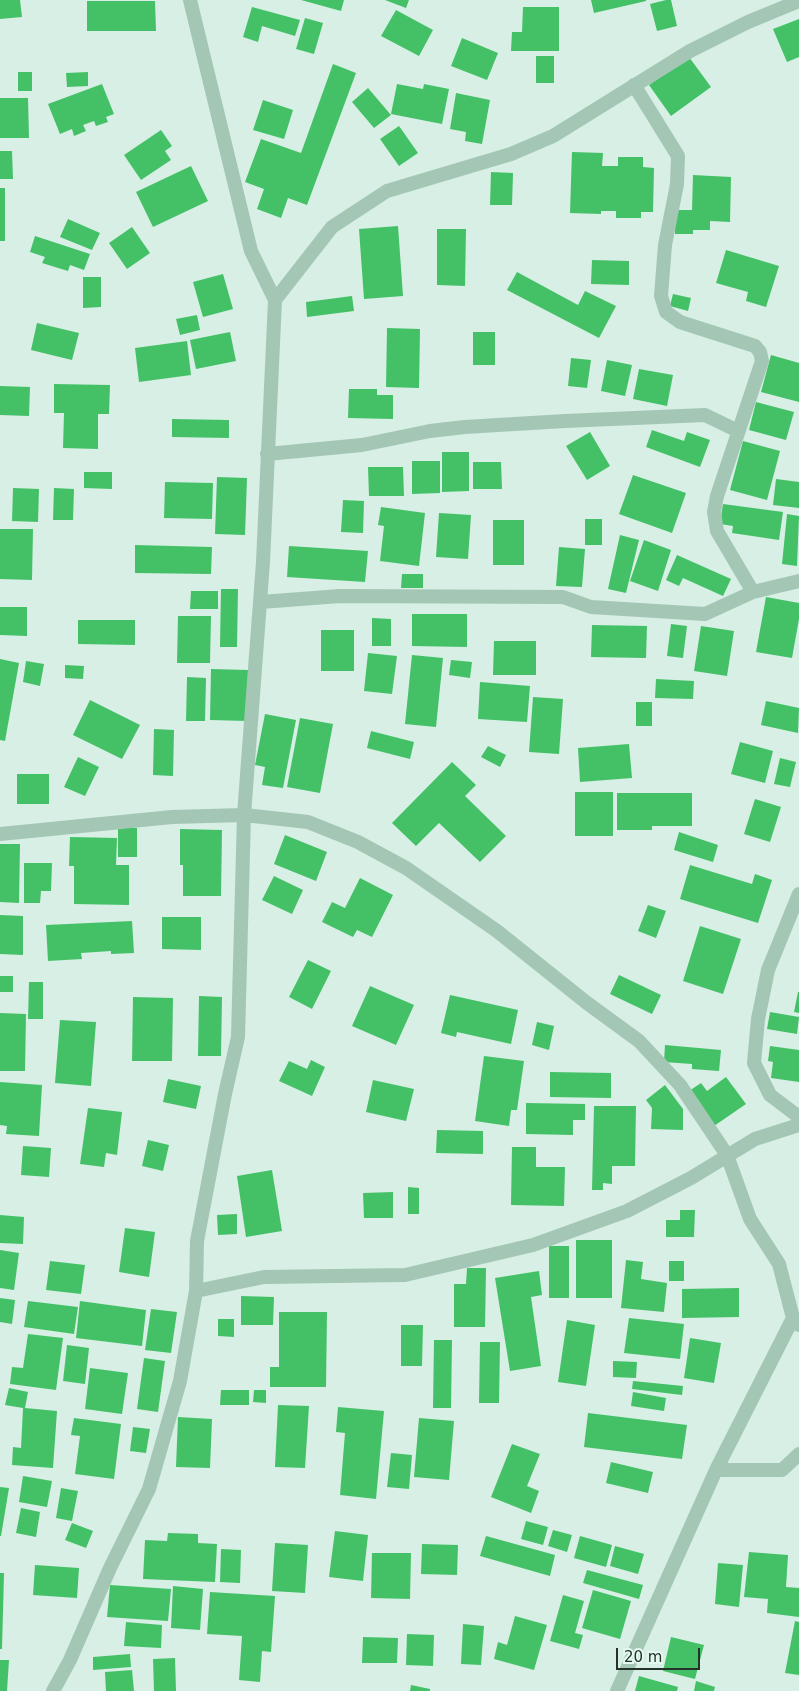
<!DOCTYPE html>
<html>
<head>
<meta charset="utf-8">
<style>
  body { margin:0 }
  #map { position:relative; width:799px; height:1691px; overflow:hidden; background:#d7efe5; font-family:"DejaVu Sans",sans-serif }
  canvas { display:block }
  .scale { position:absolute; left:616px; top:1648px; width:84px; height:22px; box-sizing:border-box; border:2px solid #25322a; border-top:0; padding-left:6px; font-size:15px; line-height:18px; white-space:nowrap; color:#25322a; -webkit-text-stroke:4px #e3f8ef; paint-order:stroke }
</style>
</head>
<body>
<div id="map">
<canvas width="799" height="1691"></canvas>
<div class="scale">20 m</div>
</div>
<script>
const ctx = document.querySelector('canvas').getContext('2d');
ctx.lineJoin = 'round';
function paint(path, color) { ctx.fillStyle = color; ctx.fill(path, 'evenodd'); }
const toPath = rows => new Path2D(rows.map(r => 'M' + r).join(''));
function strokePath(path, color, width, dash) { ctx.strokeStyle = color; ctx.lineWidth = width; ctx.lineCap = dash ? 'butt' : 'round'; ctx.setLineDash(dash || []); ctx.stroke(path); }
const building = toPath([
  [0,0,20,0,22,17,0,19],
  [301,0,344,0,341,11],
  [385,0,409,0,406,8],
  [591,0,646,0,646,1,594,13],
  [666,0,671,0,677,26,657,31,650,4],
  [87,1,155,1,156,31,87,31],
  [252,7,300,20,295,36,262,26,258,42,243,37],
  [523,7,559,7,559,51,511,51,512,32,522,32],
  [396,10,433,30,419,56,381,36],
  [305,18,323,23,314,54,296,49],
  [799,19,799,57,787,62,773,29],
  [462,38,498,53,487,80,451,66],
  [536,56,554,56,554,83,536,83],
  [689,57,711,87,671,116,649,85],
  [333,64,356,73,307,205,288,198,281,218,257,209,264,189,245,182,261,139,301,153],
  [18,72,32,72,32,91,18,91],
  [88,72,88,86,67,87,66,73],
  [102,84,114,114,106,117,108,122,96,126,94,121,83,125,86,131,74,136,72,129,60,134,48,104],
  [397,84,423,89,424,84,449,89,442,124,391,114],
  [368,88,391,115,374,128,352,102],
  [456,93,490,100,482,144,465,141,466,132,450,129],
  [0,98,28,98,29,138,0,138],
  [263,100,293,110,284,139,253,130],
  [399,126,418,153,399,166,380,139],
  [161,130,172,146,165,151,171,160,141,180,124,155],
  [0,151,12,151,13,179,0,179],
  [572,152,603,153,602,166,618,166,618,157,643,157,643,167,654,168,653,212,641,212,641,218,616,218,616,211,601,211,601,214,570,213],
  [191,166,208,201,153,227,136,192],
  [491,172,513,173,512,205,490,205],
  [693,175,731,177,730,222,710,221,710,230,693,230,693,234,675,234,675,210,692,210],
  [0,188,5,188,5,241,0,241],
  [68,219,100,233,92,250,60,237],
  [398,226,403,296,364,299,359,229],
  [132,227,150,253,127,269,109,243],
  [437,229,466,229,465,286,437,285],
  [35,236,90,254,84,270,70,265,68,271,42,263,45,257,30,252],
  [726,250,779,266,766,307,746,301,748,292,716,283],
  [592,260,629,261,629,285,591,284],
  [517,272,578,305,585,291,616,306,599,338,507,290],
  [223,274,233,309,203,317,193,282],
  [83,277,101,277,101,307,83,308],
  [673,294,691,298,688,311,670,306],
  [352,296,354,311,307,317,306,302],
  [197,315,200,330,180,335,176,319],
  [37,323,79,333,72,360,31,350],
  [387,328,420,329,419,388,386,387],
  [230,332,236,361,196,369,190,340],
  [473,332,495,332,495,365,473,365],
  [187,341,191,375,139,382,135,348],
  [771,355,799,363,799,402,761,392],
  [571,358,591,360,587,388,568,386],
  [607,360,632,365,625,396,601,391],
  [639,369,673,375,667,406,633,399],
  [54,384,110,385,109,414,98,414,98,449,63,448,64,413,54,413],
  [0,386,30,387,29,416,0,415],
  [349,389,377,389,377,395,393,395,393,419,348,418],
  [756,402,794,412,786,440,749,430],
  [172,419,229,420,229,438,172,437],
  [652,430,684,441,687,432,710,440,700,467,646,447],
  [590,432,610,466,587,480,566,446],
  [743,441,780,451,767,500,730,490],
  [442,452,469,452,469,491,442,492],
  [412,461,440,461,440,493,412,494],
  [473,462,501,462,502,489,473,489],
  [368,467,403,467,404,496,369,496],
  [84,472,112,472,112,489,84,488],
  [633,475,686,493,672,533,619,514],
  [217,477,247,478,245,535,215,534],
  [776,479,799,482,799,508,773,505],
  [165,482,213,483,212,519,164,518],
  [13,488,39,489,38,522,12,521],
  [54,488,74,489,73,520,53,520],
  [343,500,364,501,363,533,341,532],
  [723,504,783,512,779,540,732,533,733,526,720,524],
  [381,507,425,513,419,566,380,561,384,526,378,525],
  [439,513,471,515,468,559,436,557],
  [787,514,799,516,797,566,782,564],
  [585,519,602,519,602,545,585,545],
  [493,520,524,520,524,565,493,565],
  [0,529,33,529,32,580,0,579],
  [620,535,639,540,626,593,608,589],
  [644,540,671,550,658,591,630,581],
  [135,545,212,547,211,574,135,573],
  [289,546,368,551,365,582,287,577],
  [559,547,585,549,582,587,556,586],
  [677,555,731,579,723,596,683,578,679,586,666,580],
  [402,574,423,574,423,588,401,588],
  [221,589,238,589,237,647,220,647],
  [191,591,218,591,218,609,190,609],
  [766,597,799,603,799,619,792,658,756,652],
  [0,607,27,607,27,636,0,635],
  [412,614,467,614,467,647,412,646],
  [178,616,211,616,210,663,177,663],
  [372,618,391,619,391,646,372,646],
  [78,620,135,620,135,645,78,644],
  [671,624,687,626,683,658,667,656],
  [592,625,647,626,646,658,591,657],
  [701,626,734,631,727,676,694,671],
  [321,630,354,630,354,671,321,671],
  [494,641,536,641,536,675,493,675],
  [368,653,397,656,392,694,364,691],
  [412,655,443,658,436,727,405,724],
  [0,659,19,663,5,741,0,740],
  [451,660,472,662,470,678,449,675],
  [26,661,44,664,40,686,23,682],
  [65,665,84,666,83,679,65,678],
  [211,669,248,670,247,721,210,720],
  [187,677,206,678,205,721,186,721],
  [656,679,694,681,693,699,655,698],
  [480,682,530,686,527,722,478,719],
  [533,697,563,699,559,754,529,752],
  [90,700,140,725,122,759,73,735],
  [766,701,799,708,798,733,761,725],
  [636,702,652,702,652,726,636,726],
  [265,714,296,720,283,788,262,785,265,767,255,765],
  [300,718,333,724,320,793,287,787],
  [154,729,174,730,173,776,153,775],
  [371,731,414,742,410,759,367,748],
  [740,742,773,751,765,783,731,774],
  [629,744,632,778,580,782,578,748],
  [488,746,506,755,500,767,481,757],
  [78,757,99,767,85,796,64,787],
  [780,758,796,762,790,787,774,784],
  [452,762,476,785,465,796,506,836,480,862,439,823,416,846,392,823],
  [17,774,49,774,49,804,17,804],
  [575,792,613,792,613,836,575,836],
  [617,793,692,793,692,826,652,826,652,830,617,830],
  [755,799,781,807,770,842,744,834],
  [118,827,137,828,137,857,118,857],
  [180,829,222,830,221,896,183,896,183,865,180,865],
  [679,832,718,845,713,862,674,850],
  [285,835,327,852,316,881,274,864],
  [70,837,117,838,116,865,129,865,129,905,74,904,74,866,69,866],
  [0,844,20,844,19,903,0,902],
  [24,863,52,863,51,891,41,891,40,903,24,903],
  [690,865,752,884,755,874,772,880,758,923,680,899],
  [274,876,303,890,292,914,262,900],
  [360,878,393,895,372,937,357,930,353,937,322,922,332,902,345,908],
  [648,905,666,911,656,938,638,931],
  [0,915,23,916,23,955,0,954],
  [162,917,201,917,201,950,162,949],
  [132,921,134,953,111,954,111,951,81,953,82,959,48,961,46,925],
  [700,926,741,939,723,994,683,981],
  [308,960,331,971,312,1009,289,997],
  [619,975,661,995,652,1014,610,994],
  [0,976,13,976,13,992,0,992],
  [29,982,43,982,43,1019,28,1019],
  [370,986,414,1005,396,1045,352,1026],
  [798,992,799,992,799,1013,794,1012],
  [450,995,518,1010,511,1044,457,1032,456,1037,441,1033],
  [199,996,222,997,221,1056,198,1056],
  [133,997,173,998,172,1061,132,1061],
  [770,1012,799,1017,797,1034,767,1029],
  [0,1013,26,1014,25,1071,0,1071],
  [60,1020,96,1022,91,1086,55,1083],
  [537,1022,554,1026,549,1050,532,1045],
  [665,1045,721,1050,719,1071,692,1069,692,1064,664,1062],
  [770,1046,799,1050,799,1082,771,1078,773,1062,768,1061],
  [484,1056,524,1061,517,1110,511,1110,509,1126,475,1121],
  [311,1060,325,1067,312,1096,279,1081,289,1061,307,1069],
  [550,1072,611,1073,611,1098,550,1097],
  [726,1077,746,1104,714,1126,689,1091,701,1083,707,1091],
  [168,1079,201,1086,196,1109,163,1102],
  [373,1080,414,1089,406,1121,366,1112],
  [0,1082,42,1085,39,1136,6,1134,7,1126,0,1125],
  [665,1085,683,1109,683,1130,651,1129,652,1108,646,1100],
  [526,1103,585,1104,585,1120,573,1120,573,1135,526,1134],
  [594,1106,636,1106,635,1166,612,1166,612,1184,603,1183,603,1190,592,1190],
  [88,1108,122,1112,117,1155,106,1153,104,1167,80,1164],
  [437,1130,483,1131,483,1154,436,1153],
  [148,1140,169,1145,163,1171,142,1166],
  [23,1146,51,1148,49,1177,21,1175],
  [512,1147,536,1147,536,1167,565,1167,564,1206,511,1205],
  [272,1170,282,1231,246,1237,237,1176],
  [408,1187,419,1188,419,1214,408,1214],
  [393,1192,393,1218,364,1218,363,1193],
  [680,1210,695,1210,694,1237,666,1237,666,1220,680,1220],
  [237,1214,237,1234,218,1235,217,1215],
  [0,1215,24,1217,23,1244,0,1243],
  [125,1228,155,1232,149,1277,119,1272],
  [576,1240,612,1240,612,1298,576,1298],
  [549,1246,569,1246,569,1298,549,1298],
  [0,1250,19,1253,14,1290,0,1288],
  [626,1260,643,1262,641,1279,667,1283,664,1312,621,1308],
  [50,1261,85,1265,81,1294,46,1290],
  [669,1261,684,1261,684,1281,669,1281],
  [467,1268,486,1268,485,1327,454,1327,454,1284,466,1284],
  [539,1271,542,1295,531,1297,541,1366,510,1371,495,1278],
  [739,1288,739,1317,682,1318,682,1289],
  [241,1296,274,1297,273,1325,241,1325],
  [0,1298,15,1300,12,1324,0,1322],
  [28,1301,78,1307,74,1334,24,1327],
  [80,1301,146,1310,142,1346,76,1338],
  [151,1309,177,1312,171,1353,145,1350],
  [279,1312,327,1312,326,1387,270,1387,270,1367,279,1367],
  [629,1318,684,1324,680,1359,624,1353],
  [218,1319,234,1319,234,1337,218,1336],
  [567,1320,595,1325,586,1386,558,1382],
  [401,1325,423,1325,422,1366,401,1366],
  [28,1334,63,1338,56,1390,10,1384,12,1367,23,1368],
  [690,1338,721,1343,714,1383,684,1378],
  [434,1340,452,1340,451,1408,433,1408],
  [480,1342,500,1342,499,1403,479,1403],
  [67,1345,89,1348,85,1384,63,1381],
  [144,1358,165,1361,158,1412,137,1409],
  [613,1361,637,1362,636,1378,613,1377],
  [90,1368,128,1373,122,1414,85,1409],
  [633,1381,683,1386,682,1395,632,1389],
  [9,1388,28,1392,25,1408,57,1411,53,1468,12,1465,13,1447,21,1448,23,1408,5,1405],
  [221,1390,249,1390,249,1405,220,1405],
  [254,1390,266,1390,266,1403,253,1402],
  [633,1392,666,1398,664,1411,631,1406],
  [278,1405,309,1406,305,1468,275,1467],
  [338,1407,384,1411,376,1499,340,1495,345,1433,336,1432],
  [588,1413,687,1425,682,1459,584,1447],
  [178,1417,212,1419,210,1468,176,1467],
  [74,1418,121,1424,114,1479,75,1474,80,1436,71,1435],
  [419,1418,454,1421,449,1480,414,1477],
  [133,1427,150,1429,146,1453,130,1451],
  [512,1444,540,1454,527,1486,539,1491,531,1513,491,1497],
  [391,1453,412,1455,409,1489,387,1487],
  [611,1462,653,1472,648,1493,606,1483],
  [23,1476,52,1481,47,1507,19,1502],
  [0,1487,9,1488,1,1536,0,1536],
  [61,1488,78,1491,72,1521,56,1518],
  [21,1508,40,1512,36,1537,16,1533],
  [526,1521,548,1527,543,1545,521,1539],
  [72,1523,93,1531,86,1548,65,1540],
  [553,1530,572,1535,567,1552,548,1546],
  [335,1531,368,1535,363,1581,329,1577],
  [168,1533,198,1534,198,1543,217,1544,215,1582,143,1579,145,1540,167,1541],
  [486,1536,555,1555,550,1576,480,1556],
  [580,1536,612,1545,606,1567,574,1558],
  [275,1543,308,1545,305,1593,272,1591],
  [422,1544,458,1545,457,1575,421,1574],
  [615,1546,644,1554,638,1574,610,1566],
  [221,1549,241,1550,240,1583,220,1582],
  [749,1552,788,1555,786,1587,799,1588,799,1617,767,1613,768,1599,744,1597],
  [372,1553,411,1553,410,1599,371,1598],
  [718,1563,743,1565,739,1607,715,1604],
  [35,1565,79,1568,77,1598,33,1595],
  [587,1570,643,1585,639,1599,583,1583],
  [0,1573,4,1573,2,1649,0,1649],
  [110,1585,171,1589,168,1621,107,1617],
  [173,1586,203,1589,200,1630,171,1628],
  [593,1590,631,1601,620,1639,582,1628],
  [210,1592,275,1596,271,1652,262,1651,260,1682,239,1680,242,1636,207,1634],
  [563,1595,584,1601,575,1633,583,1635,579,1649,550,1641],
  [515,1616,547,1625,534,1670,494,1659,498,1642,507,1645],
  [795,1621,799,1622,799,1675,785,1673],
  [126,1622,162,1625,161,1648,124,1646],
  [463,1624,484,1626,481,1665,461,1664],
  [407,1634,434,1635,433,1666,406,1665],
  [363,1637,398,1638,397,1663,362,1663],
  [671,1637,704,1645,695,1679,663,1671],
  [130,1654,131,1667,93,1670,93,1657],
  [175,1658,176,1691,154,1691,153,1659],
  [0,1660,9,1660,7,1691,0,1691],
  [132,1670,134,1691,106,1691,105,1672],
  [639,1676,678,1687,677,1691,635,1691],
  [696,1681,715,1687,714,1691,694,1691],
  [411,1685,430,1689,430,1691,410,1691]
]);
const minor = toPath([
  [634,85,678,156,677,184,665,245,661,296,666,312,680,322,755,346,760,352,762,361,717,496,714,512,717,531,753,592],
  [275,300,332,227,387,191,511,154,553,136,690,51,748,22,799,1],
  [267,454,362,445,430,431,465,427,565,421,705,415,738,431],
  [261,602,340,596,563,597,591,607,705,614,753,592,799,581],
  [0,834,172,817,244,815,308,822,358,842,406,868,497,931,587,1003,639,1041,680,1085,727,1155,750,1219,779,1264,793,1318,799,1325],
  [799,894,768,970,758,1019,754,1063,770,1095,799,1117],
  [196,1291,264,1277,405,1275,533,1245,627,1211,691,1178,755,1139,799,1125],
  [716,1470,782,1470,799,1454],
  [53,1691,70,1660,110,1568,149,1489,180,1381,196,1291,197,1241,225,1094,238,1037,244,815,263,562,275,300,251,251,190,0],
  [617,1691,716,1470,793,1318]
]);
paint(building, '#44c167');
strokePath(minor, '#a4c6b5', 14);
</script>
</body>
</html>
